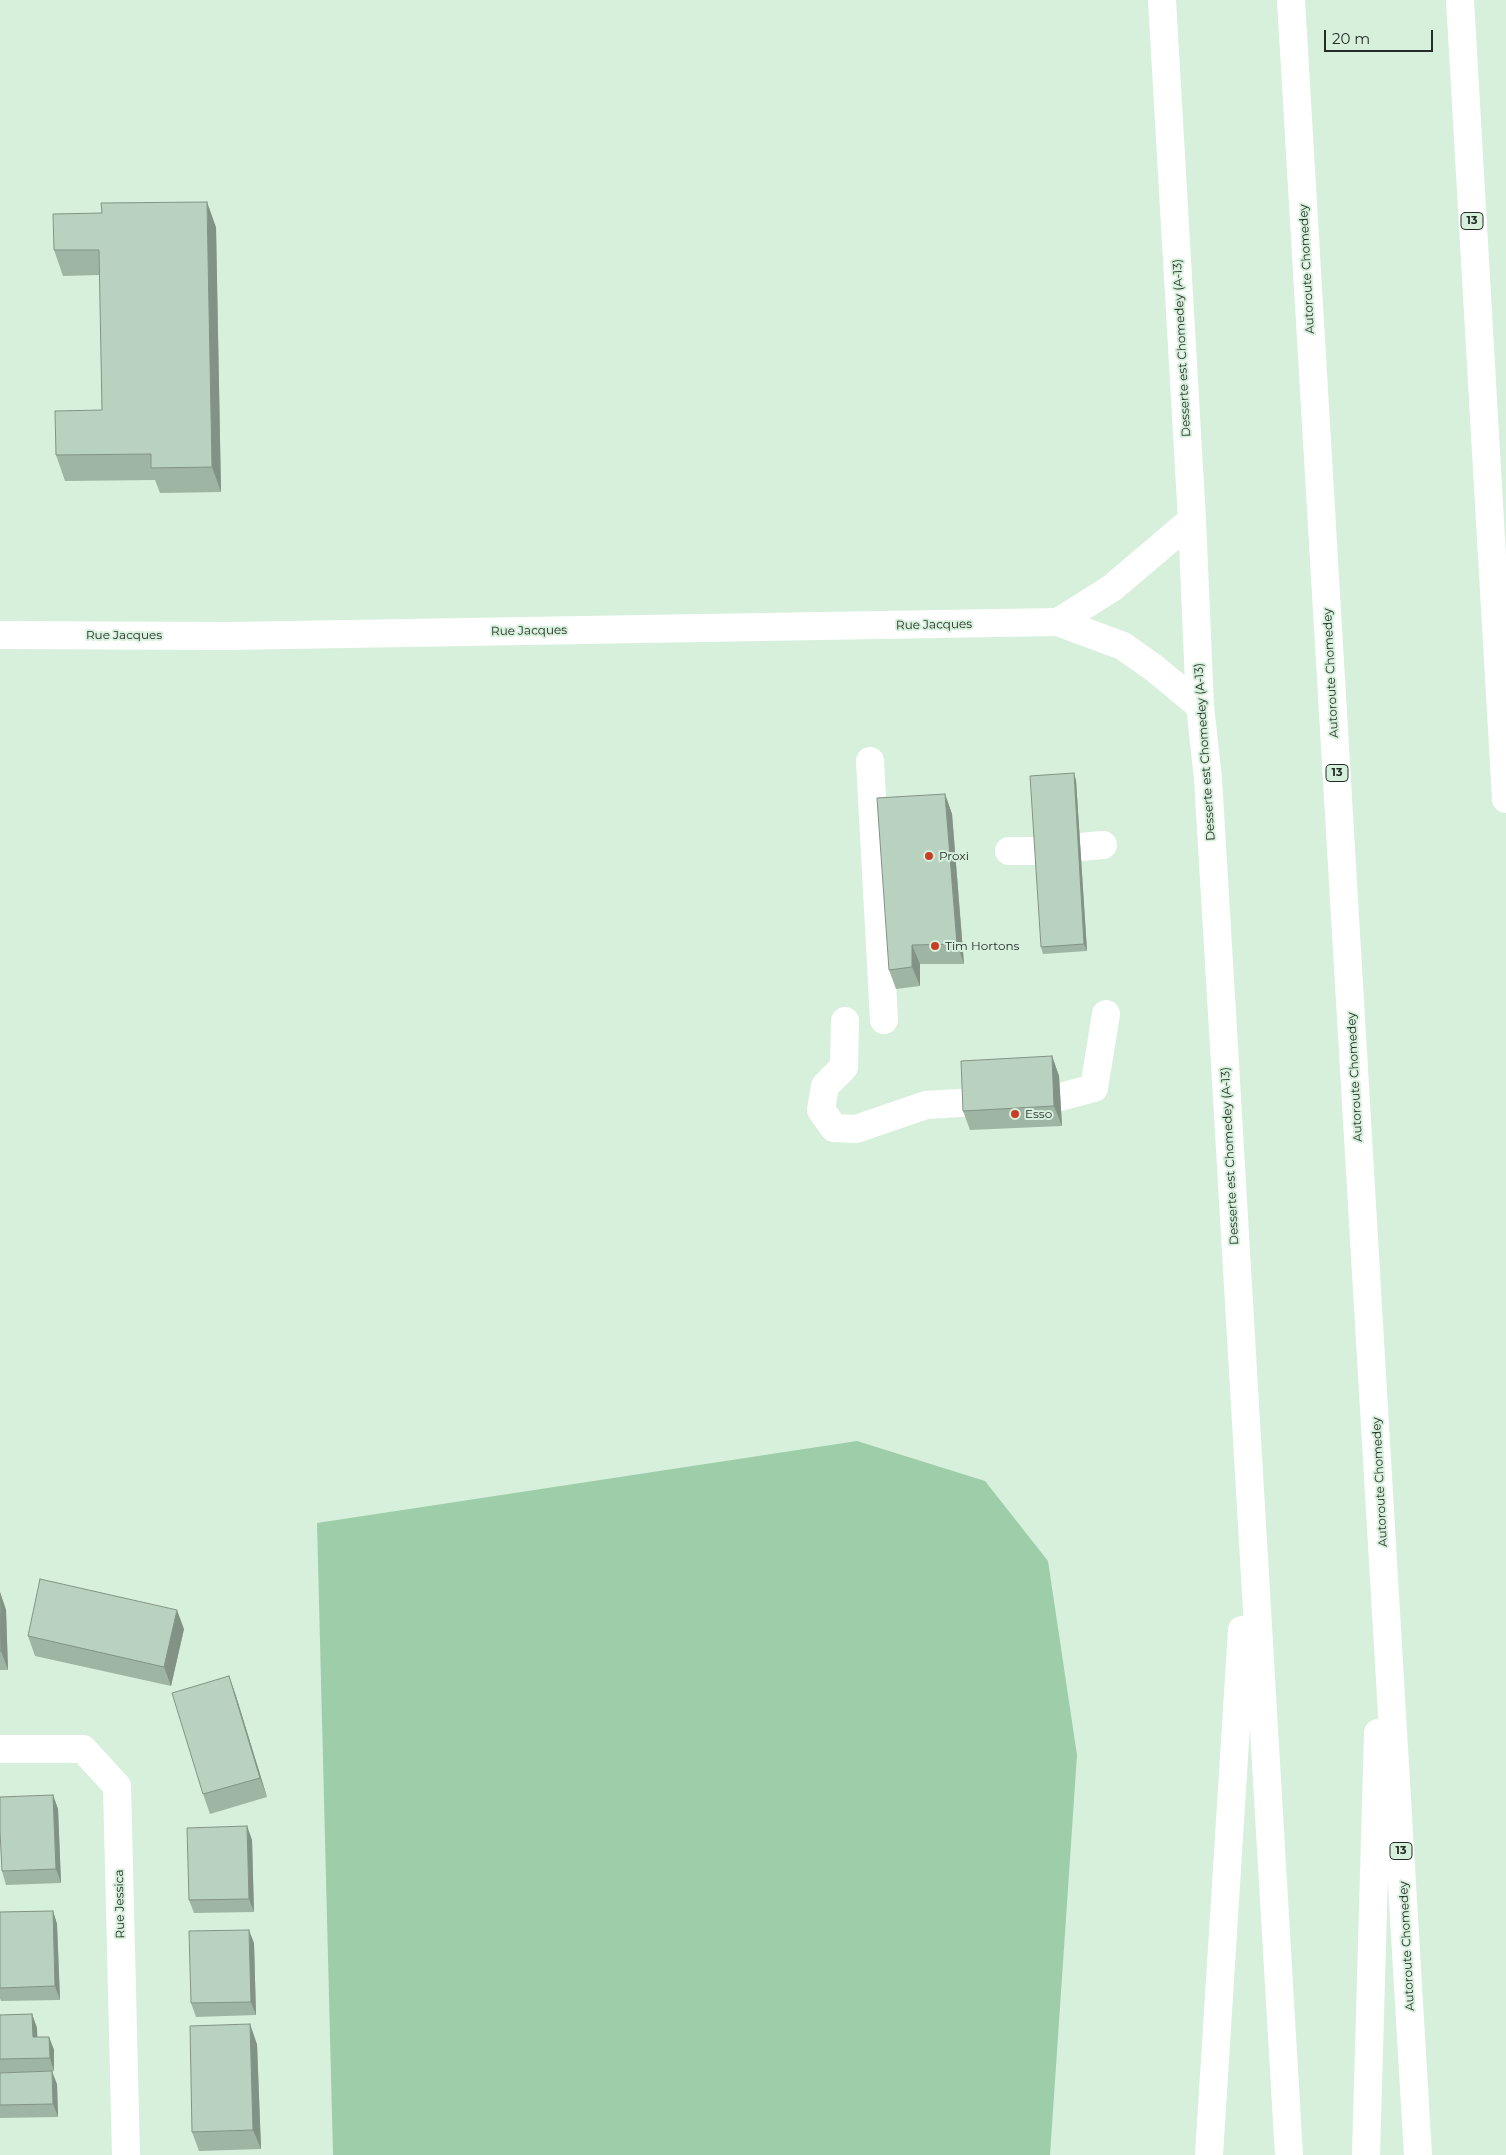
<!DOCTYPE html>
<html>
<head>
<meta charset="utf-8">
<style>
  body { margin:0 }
  #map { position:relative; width:1506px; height:2155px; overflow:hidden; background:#d7f0dc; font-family:Montserrat,sans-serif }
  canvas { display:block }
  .scale { position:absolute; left:1324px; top:30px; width:109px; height:22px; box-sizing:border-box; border:2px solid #232c25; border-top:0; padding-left:6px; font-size:15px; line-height:18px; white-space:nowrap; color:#232c25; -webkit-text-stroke:4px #d7f0dc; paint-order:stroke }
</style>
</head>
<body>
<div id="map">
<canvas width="1506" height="2155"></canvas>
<div class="scale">20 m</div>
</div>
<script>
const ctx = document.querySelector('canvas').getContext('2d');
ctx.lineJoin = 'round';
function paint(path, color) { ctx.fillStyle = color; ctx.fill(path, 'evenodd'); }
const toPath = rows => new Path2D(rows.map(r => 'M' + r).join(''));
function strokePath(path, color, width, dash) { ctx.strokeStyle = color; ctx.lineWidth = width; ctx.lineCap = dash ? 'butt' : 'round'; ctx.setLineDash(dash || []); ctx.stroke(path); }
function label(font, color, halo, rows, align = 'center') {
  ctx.font = font + ' Montserrat,sans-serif'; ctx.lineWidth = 4; ctx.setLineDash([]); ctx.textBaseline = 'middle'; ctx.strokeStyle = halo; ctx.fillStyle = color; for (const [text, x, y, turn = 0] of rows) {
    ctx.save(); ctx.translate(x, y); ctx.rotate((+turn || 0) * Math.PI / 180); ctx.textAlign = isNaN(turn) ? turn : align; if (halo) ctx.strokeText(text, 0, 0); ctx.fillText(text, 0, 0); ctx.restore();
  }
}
const green = toPath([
  [857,1441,985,1481,1048,1561,1077,1755,1050,2155,333,2155,317,1523]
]);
const minor = toPath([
  [0,635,229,636,1058,622],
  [870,761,884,1020],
  [1009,851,1037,851,1103,845],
  [845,1021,844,1067,825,1086,821,1110,834,1128,856,1129,926,1105,1060,1097,1094,1088,1106,1014],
  [0,1749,83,1749,117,1786,126,2155]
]);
const major = toPath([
  [1162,0,1192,520,1200,706,1208,779,1222,1013,1289,2155],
  [1058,622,1112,588,1192,520],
  [1058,622,1123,646,1154,668,1200,706],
  [1209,2155,1242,1630]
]);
const highway = toPath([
  [1291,0,1418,2155],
  [1460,0,1506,799],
  [1366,2155,1378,1733]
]);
const wall = toPath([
  [216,227,221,492,160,493,155,480,65,481,56,455,102,410,100,275,63,276,54,250],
  [1076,780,1087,951,1043,954,1041,947],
  [945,794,952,814,964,964,920,964,920,986,896,989,889,970],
  [1052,1056,1059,1076,1062,1126,970,1130,963,1111],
  [0,1592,6,1610,8,1670,0,1670],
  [184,1629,171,1686,35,1656,28,1636],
  [229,1676,236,1696,267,1797,210,1814,203,1794],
  [53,1795,58,1809,61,1883,6,1885,2,1871],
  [247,1826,252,1840,254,1912,194,1913,189,1900],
  [53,1911,57,1924,60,2000,1,2001,0,1998,0,1912],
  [254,1943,256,2015,196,2017,191,2003],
  [32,2014,37,2028,37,2037,49,2037,54,2050,54,2071,0,2073,0,2015],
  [257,2044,261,2149,199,2151,192,2132],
  [0,2073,57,2084,58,2117,0,2118]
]);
const shadedWall = toPath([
  [207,202,216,227,221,492,212,467],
  [1074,773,1076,780,1087,951,1084,944],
  [945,794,952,814,964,964,957,944],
  [912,945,920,964,920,986,912,967],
  [1052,1056,1059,1076,1062,1126,1054,1106],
  [0,1592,6,1610,8,1670,1,1651],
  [177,1610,184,1629,171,1686,164,1667],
  [229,1676,236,1696,267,1797,260,1778],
  [53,1795,58,1809,61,1883,56,1869],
  [247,1826,252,1840,254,1912,249,1899],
  [53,1911,57,1924,60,2000,55,1986],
  [249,1930,254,1943,256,2015,251,2002],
  [32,2014,37,2028,38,2050,33,2037],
  [250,2024,257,2044,261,2149,253,2130],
  [49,2037,54,2050,54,2071,50,2058],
  [52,2071,57,2084,58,2117,53,2104]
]);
const building = toPath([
  [207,202,212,467,151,468,151,454,56,455,55,411,102,410,99,250,54,250,53,214,102,213,101,203,207,202],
  [1074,773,1084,944,1041,947,1030,776,1074,773],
  [945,794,957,944,912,945,912,967,889,970,877,798,945,794],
  [1052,1056,1054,1106,963,1111,961,1061,1052,1056],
  [40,1579,177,1610,164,1667,28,1636,40,1579],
  [0,1614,1,1651,0,1651,0,1614],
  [229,1676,260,1778,203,1794,172,1693,229,1676],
  [53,1795,56,1869,2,1871,0,1831,0,1797,53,1795],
  [247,1826,249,1899,189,1900,187,1828,247,1826],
  [53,1911,55,1986,0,1988,0,1912,53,1911],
  [249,1930,251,2002,191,2003,189,1931,249,1930],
  [32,2014,33,2037,49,2037,50,2058,0,2059,0,2015,32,2014],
  [250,2024,253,2130,192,2132,190,2026,250,2024],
  [52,2071,53,2104,0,2105,0,2073,52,2071]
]);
const markers = [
  [929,856,5,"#c83c28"],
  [935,946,5,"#c83c28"],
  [1015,1114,5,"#c83c28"]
];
const shields = [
  [1472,221,22],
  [1337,773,22],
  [1401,1851,22]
];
const shieldNames = [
  ["13",1472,221],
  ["13",1337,773],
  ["13",1401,1851]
];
const streetNames = [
  ["Autoroute Chomedey",1307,269,-93],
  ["Desserte est Chomedey (A-13)",1182,348,-93],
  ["Rue Jacques",934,625,-1],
  ["Rue Jacques",529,631,-1],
  ["Rue Jacques",124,635],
  ["Autoroute Chomedey",1331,673,-93],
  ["Desserte est Chomedey (A-13)",1205,752,-94],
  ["Autoroute Chomedey",1355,1077,-93],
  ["Desserte est Chomedey (A-13)",1230,1156,-93],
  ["Autoroute Chomedey",1380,1482,-93],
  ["Rue Jessica",120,1904,-91],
  ["Autoroute Chomedey",1407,1946,-93]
];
const poiNames = [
  ["Proxi",939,856],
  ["Tim Hortons",945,946],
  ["Esso",1025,1114]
];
paint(green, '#9dcda9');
strokePath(minor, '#fff', 28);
strokePath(major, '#fff', 28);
strokePath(highway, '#fff', 28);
paint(wall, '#9fb5a4');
paint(shadedWall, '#829386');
paint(building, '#b9d2bf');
strokePath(building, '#829386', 1);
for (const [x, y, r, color] of markers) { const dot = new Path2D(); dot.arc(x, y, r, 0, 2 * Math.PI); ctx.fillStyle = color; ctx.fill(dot); strokePath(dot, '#d7f0dc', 2); }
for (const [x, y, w] of shields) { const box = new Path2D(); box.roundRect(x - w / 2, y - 8.5, w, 17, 4); ctx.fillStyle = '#d7f0dc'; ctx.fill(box); strokePath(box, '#232c25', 1); }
label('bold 11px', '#232c25', null, shieldNames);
label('12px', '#232c25', '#d7f0dc', streetNames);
label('12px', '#232c25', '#d7f0dc', poiNames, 'left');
</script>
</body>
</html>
